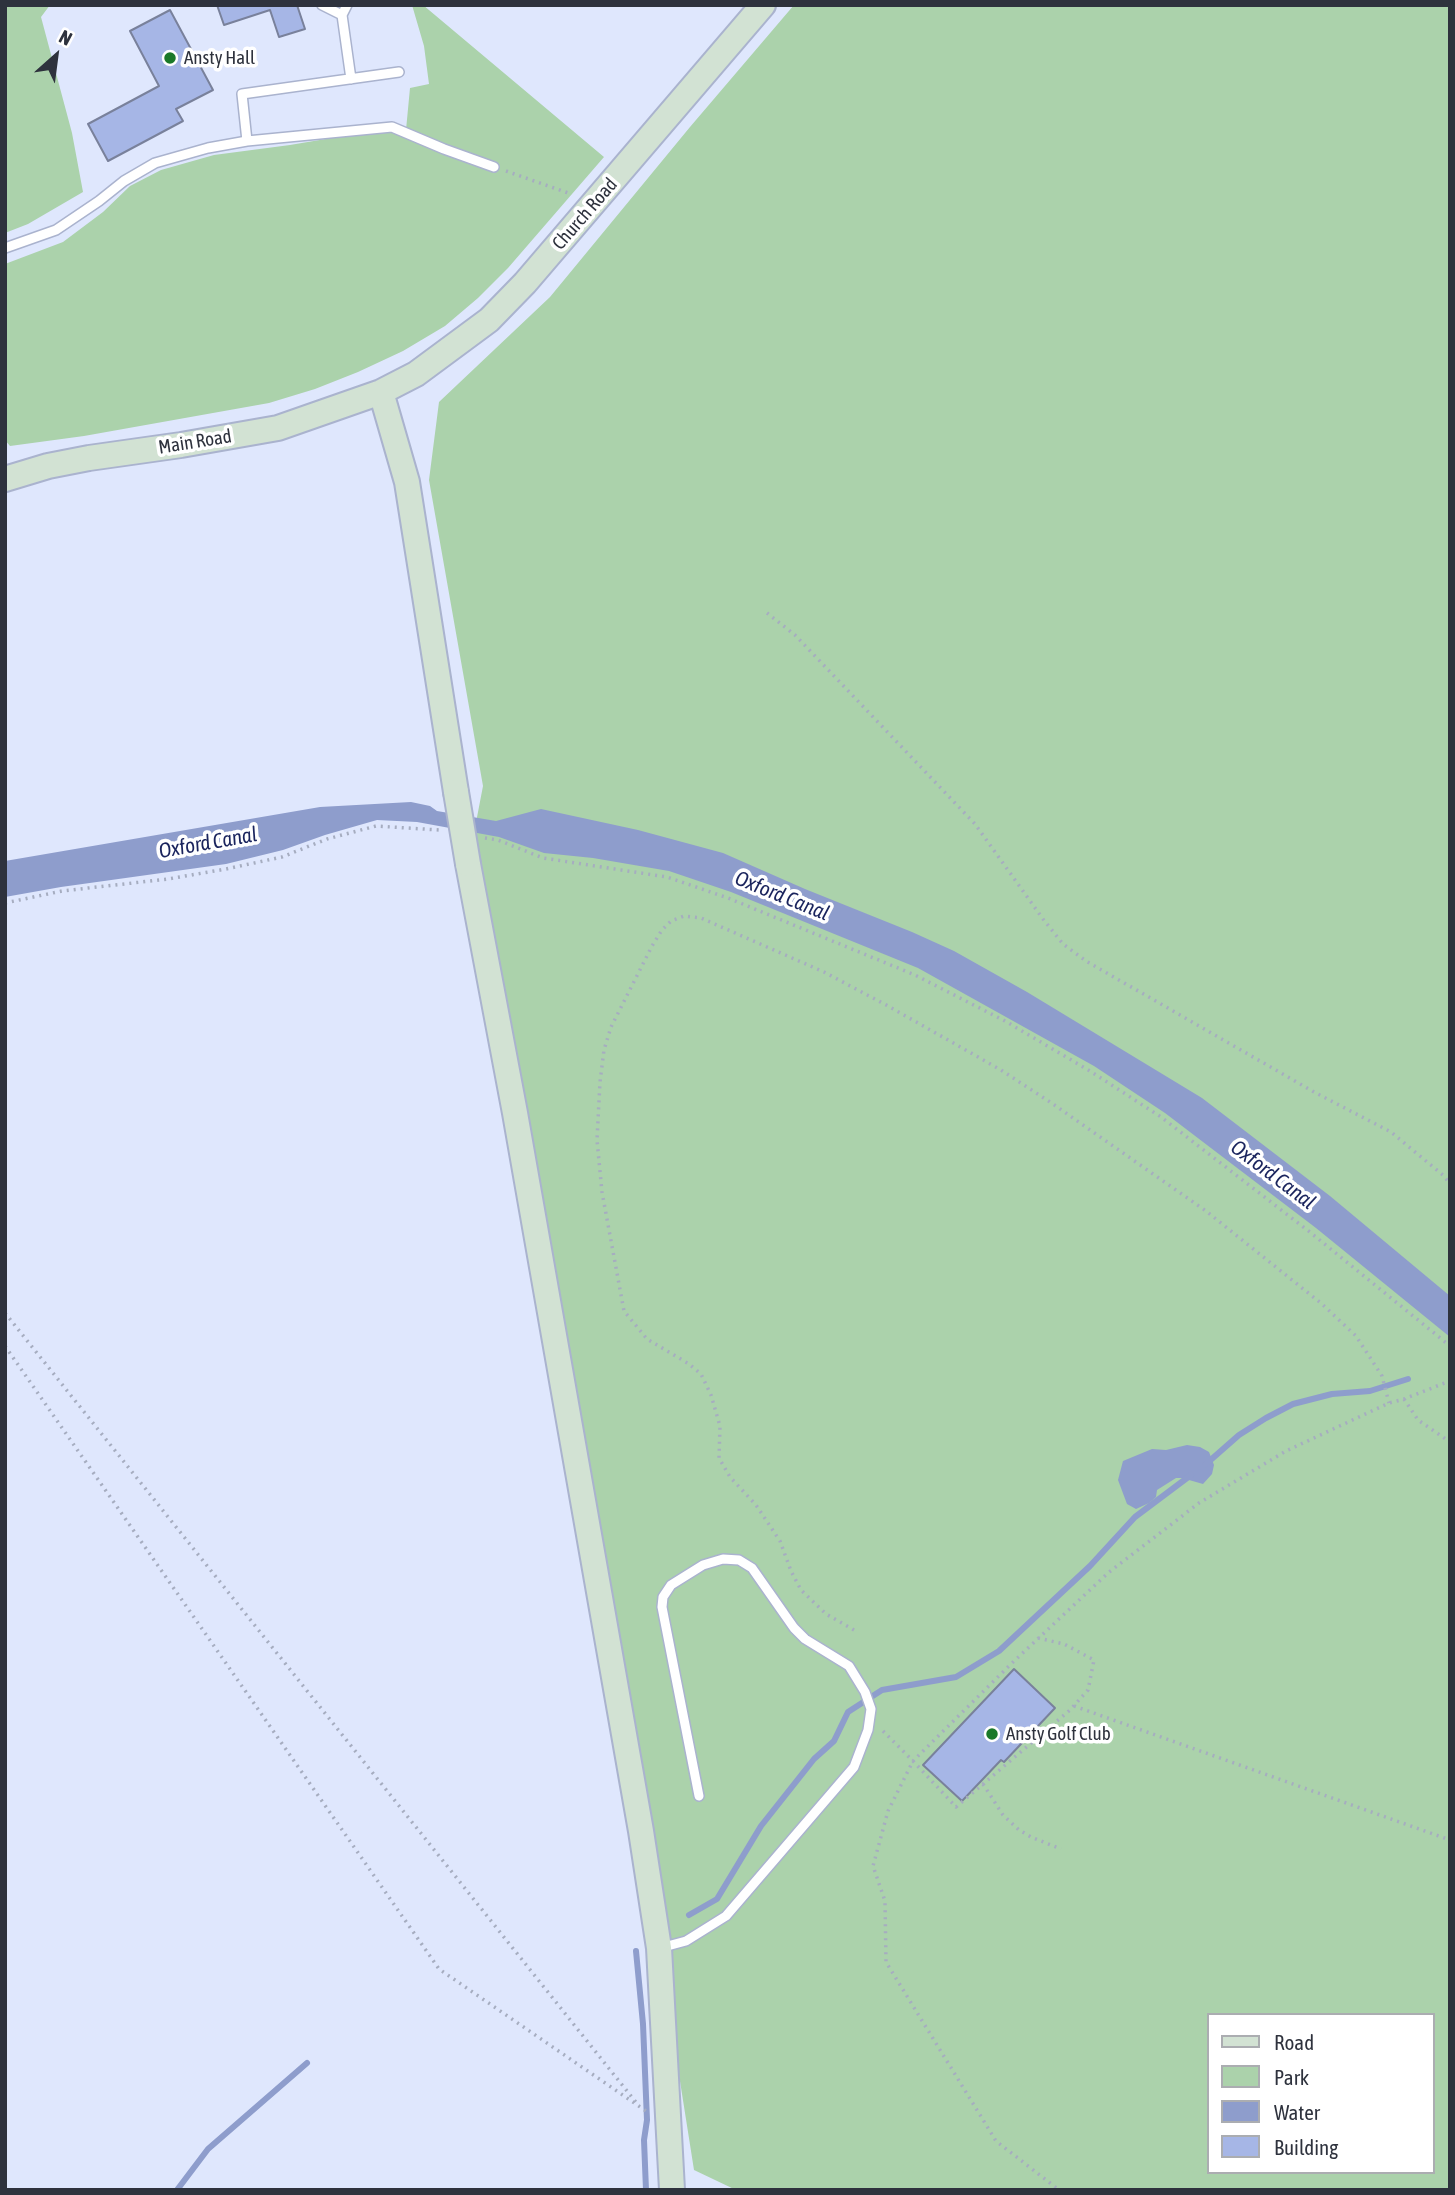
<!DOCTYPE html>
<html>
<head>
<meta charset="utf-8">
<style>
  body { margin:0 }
  #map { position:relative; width:1455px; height:2195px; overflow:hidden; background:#dfe7fd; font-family:"Asap Condensed",sans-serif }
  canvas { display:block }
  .frame { position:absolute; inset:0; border:7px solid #2e323d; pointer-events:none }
  .legend { position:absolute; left:1207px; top:2013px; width:228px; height:161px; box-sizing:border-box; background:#fff; border:2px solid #abadb1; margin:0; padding:9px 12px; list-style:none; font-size:21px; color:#2e323d }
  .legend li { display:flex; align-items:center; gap:14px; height:35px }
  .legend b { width:35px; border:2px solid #abadb1 }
  .north { position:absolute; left:21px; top:21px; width:70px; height:70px; -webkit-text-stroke:5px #fff; paint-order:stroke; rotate:28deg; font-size:19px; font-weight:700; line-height:28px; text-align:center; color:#2e323d }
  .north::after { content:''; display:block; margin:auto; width:24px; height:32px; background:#2e323d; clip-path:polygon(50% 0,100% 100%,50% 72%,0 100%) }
</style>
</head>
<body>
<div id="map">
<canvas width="1455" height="2195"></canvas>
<div class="frame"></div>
<ul class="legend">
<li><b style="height:9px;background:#d2e2d3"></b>Road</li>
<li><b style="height:19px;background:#abd2ab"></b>Park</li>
<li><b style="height:19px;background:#8e9dcc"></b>Water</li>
<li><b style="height:19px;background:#a6b6e6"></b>Building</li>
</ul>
<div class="north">N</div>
</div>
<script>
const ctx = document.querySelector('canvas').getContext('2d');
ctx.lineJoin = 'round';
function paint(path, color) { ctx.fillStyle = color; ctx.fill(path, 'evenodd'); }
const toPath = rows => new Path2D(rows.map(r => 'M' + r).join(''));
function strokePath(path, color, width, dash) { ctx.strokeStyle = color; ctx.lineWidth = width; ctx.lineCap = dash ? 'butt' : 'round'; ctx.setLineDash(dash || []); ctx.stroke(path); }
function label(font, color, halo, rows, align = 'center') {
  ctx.font = font + ' "Asap Condensed",sans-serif'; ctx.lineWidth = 7; ctx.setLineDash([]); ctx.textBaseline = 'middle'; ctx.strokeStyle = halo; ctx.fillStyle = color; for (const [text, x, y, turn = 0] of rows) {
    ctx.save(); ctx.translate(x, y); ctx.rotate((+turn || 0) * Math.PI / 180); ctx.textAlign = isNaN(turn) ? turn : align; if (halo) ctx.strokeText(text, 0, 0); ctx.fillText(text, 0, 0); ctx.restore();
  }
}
const green = toPath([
  [5,5,50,5,41,17,72,133,83,192,28,224,5,233],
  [412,5,423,5,604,157,508,268,478,298,445,326,403,351,358,372,315,389,269,403,84,436,10,446,5,440,5,264,63,242,103,212,130,186,161,170,214,155,290,145,379,130,406,130,410,88,429,84,424,46],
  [794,5,1450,5,1450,2190,736,2190,694,2170,659,1948,468,864,483,786,429,480,439,402,550,297,690,127],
  [1208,2015,1432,2015,1432,2172,1208,2172]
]);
const water = toPath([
  [411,802,430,806,437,811,496,821,541,809,638,830,723,853,805,889,912,932,954,951,1027,992,1202,1098,1330,1196,1450,1296,1450,1337,1316,1228,1165,1113,1094,1066,918,968,731,892,669,871,593,858,544,853,499,837,417,822,377,820,325,835,283,850,226,864,61,887,5,897,5,861,320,807],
  [1187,1445,1200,1447,1209,1452,1214,1465,1212,1474,1203,1484,1182,1478,1176,1478,1157,1490,1156,1497,1149,1503,1136,1509,1127,1504,1118,1480,1123,1461,1152,1449,1166,1450]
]);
const stream = toPath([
  [1206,1464,1239,1435,1266,1418,1293,1404,1332,1394,1370,1391,1408,1379],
  [689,1915,717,1899,761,1826,814,1759,834,1741,848,1712,882,1690,956,1677,999,1651,1090,1566,1135,1517,1191,1475],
  [636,1951,643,2024,647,2120,644,2140,646,2190],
  [177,2190,208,2149,307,2063]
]);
const building = toPath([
  [217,5,297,5,305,29,279,37,270,10,224,25,217,5],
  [170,10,213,90,176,109,183,121,108,161,88,124,159,86,130,31,170,10],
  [1014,1669,1055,1708,1004,1762,1001,1760,962,1801,923,1765,1014,1669]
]);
const path = toPath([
  [506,171,571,194],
  [767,613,795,635,975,824,1043,919,1063,944,1086,961,1314,1092,1391,1132,1444,1176,1450,1184],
  [485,838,498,840,543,858,667,877,728,898,915,975,1005,1021,1090,1071,1161,1117,1311,1233,1450,1346],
  [5,903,62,891,168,879,226,869,282,857,327,839,376,826,439,830],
  [5,1313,639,2106],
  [5,1346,439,1969,646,2111],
  [1404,1399,1418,1420,1450,1442],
  [854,1630,826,1614,801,1590,791,1571,780,1541,756,1505,730,1477,719,1458,720,1426,711,1395,701,1374,689,1364,647,1339,624,1311,602,1192,597,1140,600,1082,604,1050,611,1027,652,946,662,930,671,921,684,916,701,918,824,972,888,1006,1001,1070,1053,1104,1206,1211,1322,1304,1356,1336,1382,1376,1389,1403],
  [1038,1638,1064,1644,1094,1660,1088,1690,1070,1710,956,1807,913,1761,888,1811,873,1866,885,1901,886,1962,996,2141,1059,2190],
  [1074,1706,1450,1840],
  [883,1731,913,1761,1011,1664,1108,1573,1199,1503,1286,1451,1389,1403,1404,1399,1450,1381],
  [983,1784,1003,1815,1019,1830,1031,1837,1061,1849]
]);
const lane = toPath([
  [322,5,342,15],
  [347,5,342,15,351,79],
  [247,141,242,94,399,72],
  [5,248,56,230,99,201,124,181,155,163,208,148,247,141,392,127,444,149,494,167],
  [660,1948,686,1941,726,1916,854,1767,868,1730,871,1709,865,1692,849,1666,805,1639,794,1628,752,1568,739,1560,723,1559,703,1565,671,1585,663,1597,662,1607,699,1796]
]);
const secondary = toPath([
  [381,392,407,482,456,792],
  [5,479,48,466,89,458,181,445,278,428,381,392,416,374,489,320,525,283,763,5],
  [468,864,515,1113,641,1831,659,1948,672,2190]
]);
const secondaryBridge = toPath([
  [456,792,468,864]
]);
const markers = [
  [170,58,7,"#1b7929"],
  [992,1734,7,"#1b7929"]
];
const poiNames = [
  ["Ansty Hall",184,58],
  ["Ansty Golf Club",1006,1734]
];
const streetNames = [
  ["Church Road",585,214,-49],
  ["Main Road",195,442,-9]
];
const waterNames = [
  ["Oxford Canal",208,843,-10],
  ["Oxford Canal",782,896,22],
  ["Oxford Canal",1273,1175,37]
];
paint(green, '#abd2ab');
paint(water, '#8e9dcc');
strokePath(stream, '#8e9dcc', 6);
paint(building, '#a6b6e6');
strokePath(building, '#79819b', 2);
strokePath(lane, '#aab3ce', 12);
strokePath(secondary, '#aab3ce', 28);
strokePath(path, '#a6adc0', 3.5, [2, 5]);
strokePath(lane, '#fff', 9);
strokePath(secondary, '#d2e2d3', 24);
strokePath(secondaryBridge, '#aab3ce', 28, []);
strokePath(secondaryBridge, '#d2e2d3', 24);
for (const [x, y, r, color] of markers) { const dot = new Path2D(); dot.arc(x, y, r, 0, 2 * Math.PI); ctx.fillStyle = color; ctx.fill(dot); strokePath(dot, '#fff', 2.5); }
label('19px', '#2e323d', '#fff', poiNames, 'left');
label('19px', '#2e323d', '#fff', streetNames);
label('italic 21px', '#1a245d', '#fff', waterNames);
</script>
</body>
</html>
